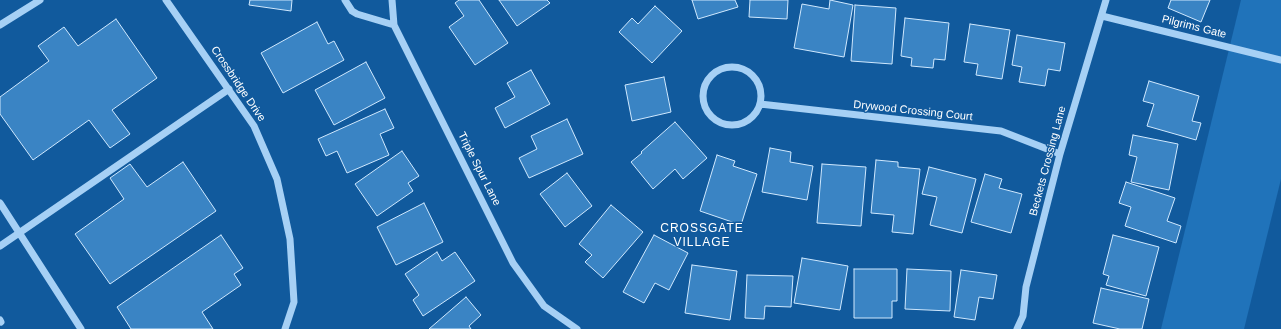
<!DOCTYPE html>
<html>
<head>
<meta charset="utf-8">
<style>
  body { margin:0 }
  canvas { display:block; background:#115a9d }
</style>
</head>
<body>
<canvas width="1281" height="329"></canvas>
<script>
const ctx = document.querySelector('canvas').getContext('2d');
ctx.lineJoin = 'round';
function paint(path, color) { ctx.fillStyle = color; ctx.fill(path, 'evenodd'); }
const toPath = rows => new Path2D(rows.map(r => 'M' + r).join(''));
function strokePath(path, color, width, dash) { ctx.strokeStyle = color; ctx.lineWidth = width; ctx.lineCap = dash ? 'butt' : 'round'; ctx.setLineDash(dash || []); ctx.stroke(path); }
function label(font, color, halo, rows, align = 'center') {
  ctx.font = font + ' Arial,sans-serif'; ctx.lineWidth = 3; ctx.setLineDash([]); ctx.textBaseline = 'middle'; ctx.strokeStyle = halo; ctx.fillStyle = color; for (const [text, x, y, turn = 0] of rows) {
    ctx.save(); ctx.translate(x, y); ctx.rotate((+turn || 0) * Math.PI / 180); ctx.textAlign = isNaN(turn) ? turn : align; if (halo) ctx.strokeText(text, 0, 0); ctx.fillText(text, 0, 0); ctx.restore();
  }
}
const green = toPath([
  [1241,0,1281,0,1281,179,1244,329,1161,329]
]);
const building = toPath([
  [250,0,292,0,291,11,249,5,250,0],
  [459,0,479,0,508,43,475,65,449,27,464,16,455,3,459,0],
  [499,0,547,0,550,3,517,26,499,0],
  [692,0,735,0,738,7,698,19,692,0],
  [750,0,788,0,787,19,749,17,750,0],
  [830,0,853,5,844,57,794,48,802,4,829,9,830,0],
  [1171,0,1210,0,1201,22,1168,8,1171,0],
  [855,5,896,8,892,64,851,61,855,5],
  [655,6,682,31,652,63,619,32,632,18,638,24,655,6],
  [905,18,949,23,945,60,934,59,933,68,911,66,912,58,901,56,905,18],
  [116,19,157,78,112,110,130,134,110,148,89,120,33,160,0,114,0,97,49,61,38,46,64,27,78,46,116,19],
  [317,22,328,44,334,41,344,60,283,93,261,53,317,22],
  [970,24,1010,30,1002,79,976,75,978,64,964,62,970,24],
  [1017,35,1065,43,1060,71,1048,69,1045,86,1019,82,1022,67,1012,65,1017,35],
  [366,62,385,98,334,125,315,90,366,62],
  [531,70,550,104,505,128,495,108,515,97,507,83,531,70],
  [664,77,671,112,632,121,625,85,664,77],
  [1149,81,1199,96,1192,121,1201,123,1196,140,1147,126,1154,104,1143,101,1149,81],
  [385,109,394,128,380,134,389,155,347,173,337,151,326,156,318,139,385,109],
  [567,119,583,154,529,178,519,158,537,149,531,136,567,119],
  [675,122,707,158,683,179,675,169,653,189,631,162,642,153,641,152,675,122],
  [1133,135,1178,144,1169,190,1131,182,1137,157,1129,155,1133,135],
  [770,148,791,152,790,162,813,166,807,200,762,192,770,148],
  [402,151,419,176,408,183,413,191,377,216,355,184,402,151],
  [717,155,735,161,733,166,757,174,741,225,700,211,717,155],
  [876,160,898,162,898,167,920,169,913,234,892,232,894,215,871,213,876,160],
  [183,162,216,211,110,284,75,234,124,199,110,178,130,164,147,187,183,162],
  [822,164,866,167,861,226,817,223,822,164],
  [929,167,976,179,962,233,930,225,937,197,922,194,929,167],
  [567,173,592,206,565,227,540,194,567,173],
  [985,174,1002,179,999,188,1022,194,1011,233,971,222,985,174],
  [1126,182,1175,198,1167,221,1181,226,1176,243,1125,226,1131,207,1119,203,1126,182],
  [424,203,443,242,396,265,377,227,424,203],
  [611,205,643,232,603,278,585,262,592,255,579,244,611,205],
  [221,235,243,268,234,274,241,285,202,312,213,329,131,329,117,307,221,235],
  [654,235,688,253,669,290,655,283,644,303,623,292,654,235],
  [1113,235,1159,247,1146,296,1106,285,1109,276,1103,274,1113,235],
  [437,252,442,261,455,252,475,281,423,316,413,300,419,295,405,274,437,252],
  [802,258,848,266,840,310,794,303,802,258],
  [692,265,737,271,730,320,685,313,692,265],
  [854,269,897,269,897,301,892,301,892,318,854,318,854,269],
  [907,269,951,271,950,311,905,309,907,269],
  [961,270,997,275,993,299,979,297,975,320,954,317,961,270],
  [747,275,793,276,791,307,765,306,764,319,745,318,747,275],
  [1101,288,1149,299,1142,329,1120,329,1093,323,1101,288],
  [466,297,481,315,469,326,471,329,429,329,466,297]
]);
const minor = toPath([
  [166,0,254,126,277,179,290,239,294,302,285,329],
  [345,0,352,11,357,14,394,25],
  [392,0,394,25,513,263,544,306,577,329],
  [1102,16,1281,60],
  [0,25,40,0],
  '703 96a29 29 0 1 1 58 0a29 29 0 1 1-58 0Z',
  [760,104,1001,131,1060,154],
  [0,203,81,329],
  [0,246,229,89],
  [0,320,1,322],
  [1017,329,1023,316,1026,287,1060,154,1106,0]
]);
const streetNames = [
  ["Pilgrims Gate",1194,27,14],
  ["Crossbridge Drive",238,84,56],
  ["Drywood Crossing Court",913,111,6],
  ["Beckets Crossing Lane",1048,161,-75],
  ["Triple Spur Lane",479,169,63]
];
const neighbourhoodNames = [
  ["CROSSGATE",702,229],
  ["VILLAGE",702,243]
];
paint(green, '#2073ba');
paint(building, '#3a84c4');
strokePath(building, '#cfe8fe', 1);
strokePath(minor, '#a6d0f5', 7);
label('11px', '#fff', '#115a9d', streetNames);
ctx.letterSpacing = '1px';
label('12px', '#fff', '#115a9d', neighbourhoodNames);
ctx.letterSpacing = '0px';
</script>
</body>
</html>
